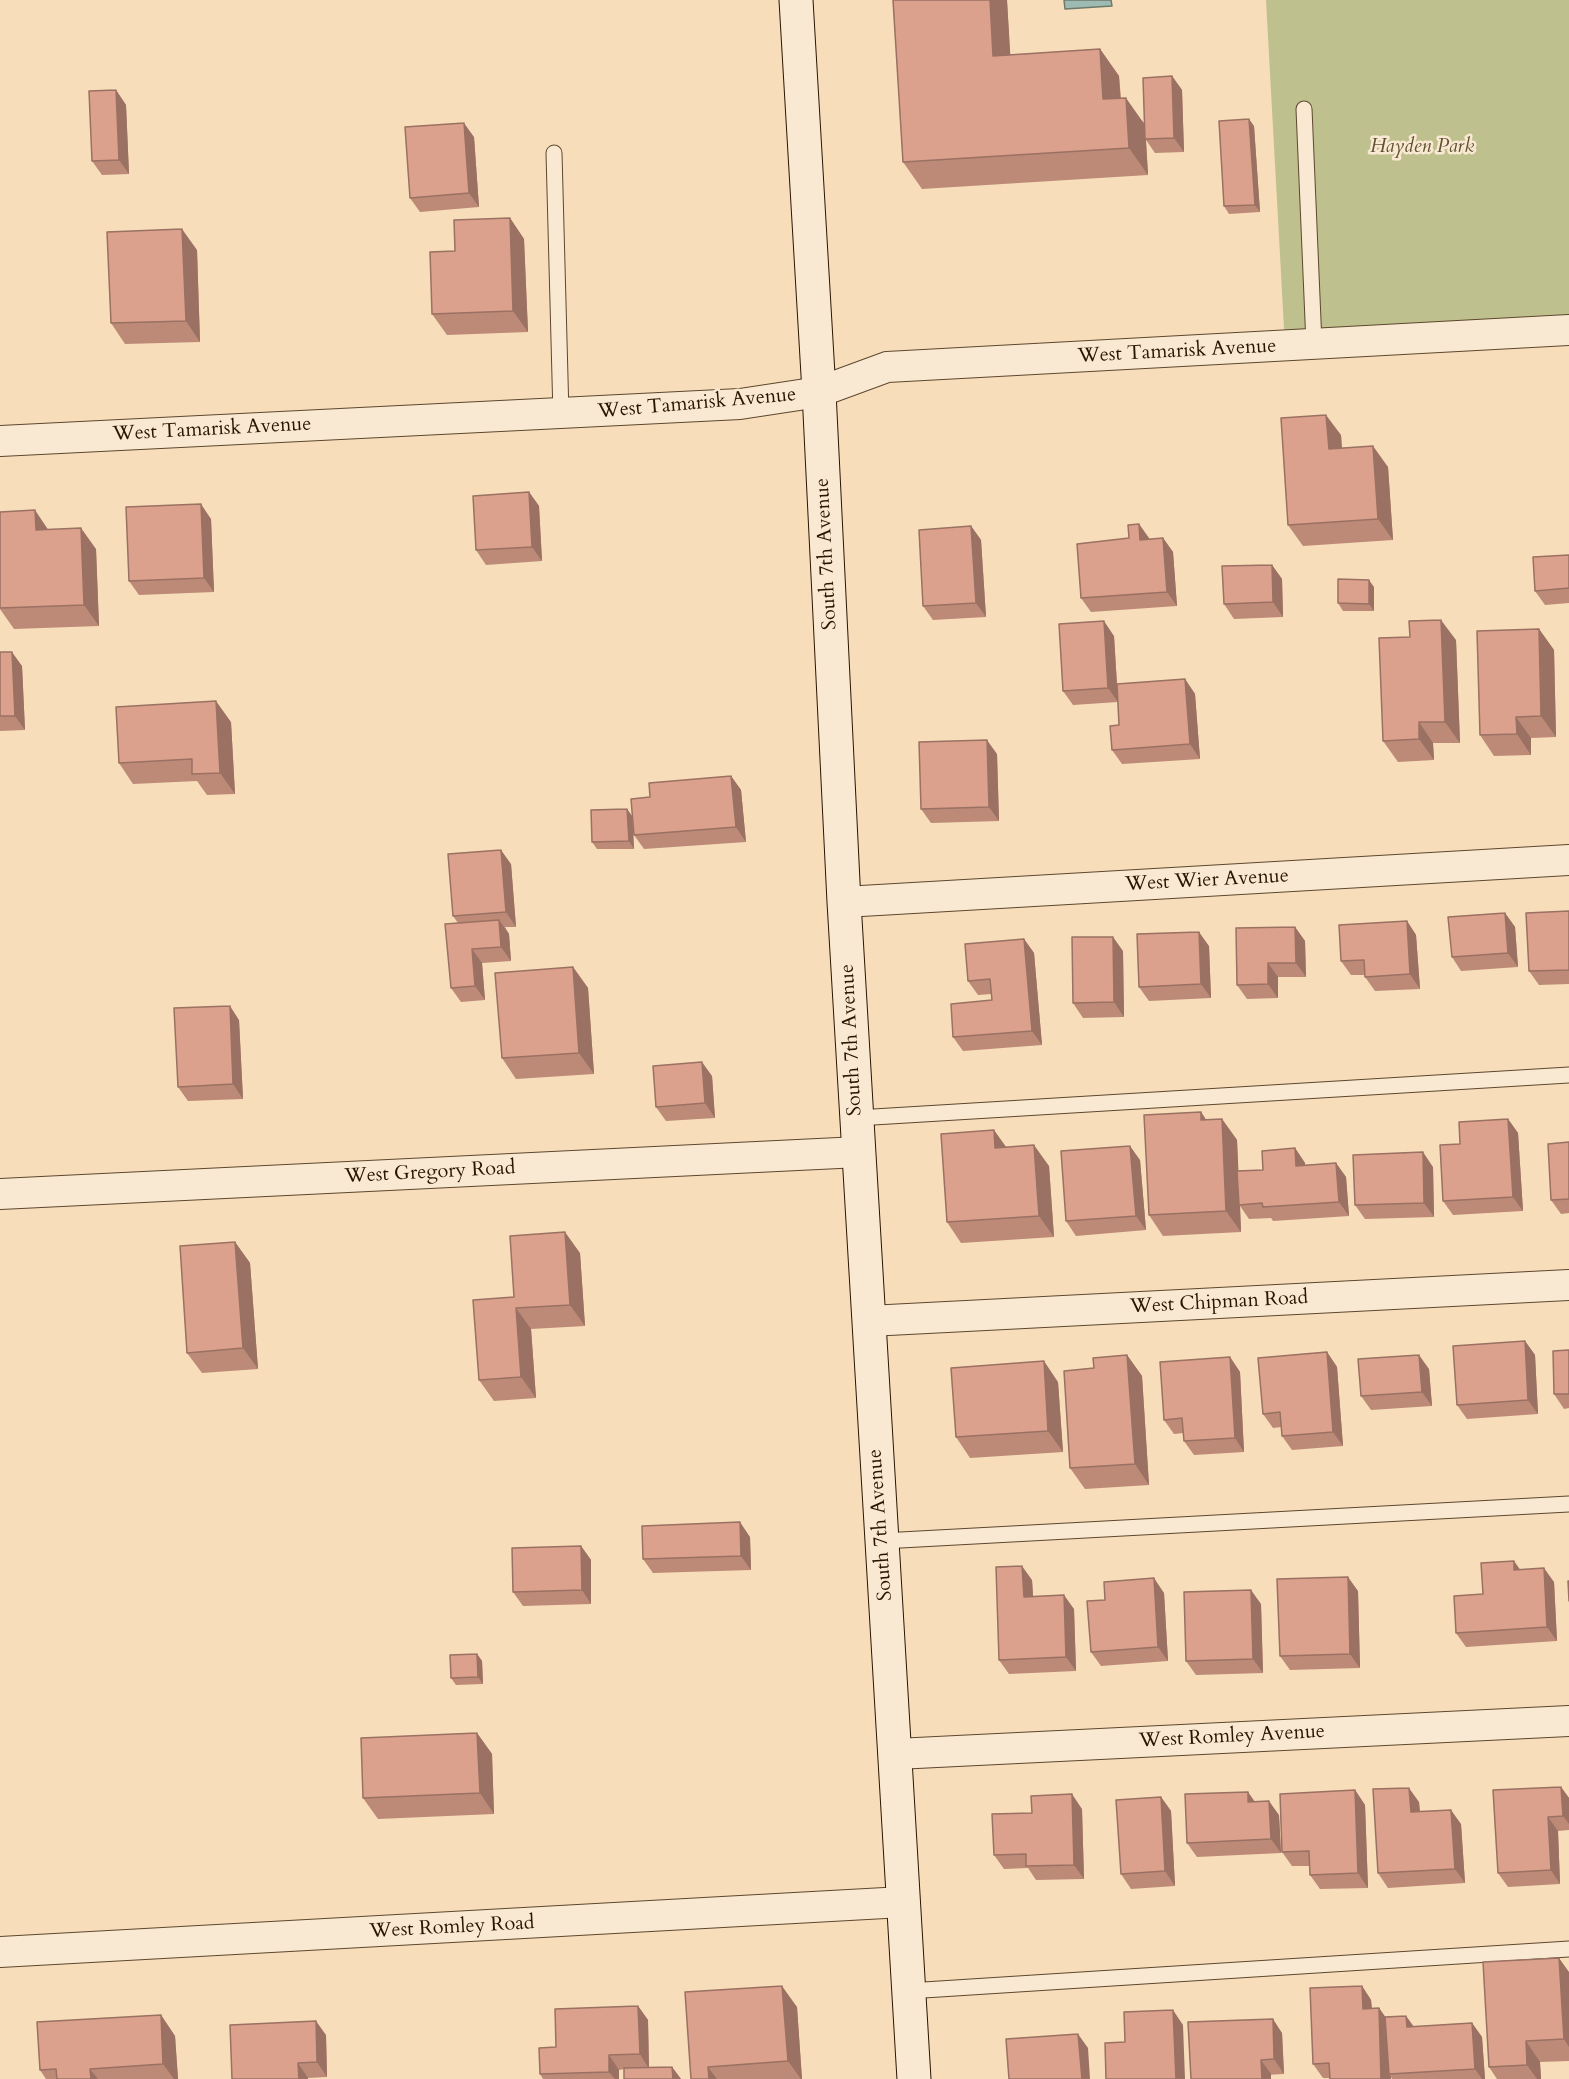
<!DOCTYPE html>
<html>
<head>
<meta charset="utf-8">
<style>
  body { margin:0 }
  canvas { display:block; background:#f7ddb9 }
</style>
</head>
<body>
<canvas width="1569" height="2079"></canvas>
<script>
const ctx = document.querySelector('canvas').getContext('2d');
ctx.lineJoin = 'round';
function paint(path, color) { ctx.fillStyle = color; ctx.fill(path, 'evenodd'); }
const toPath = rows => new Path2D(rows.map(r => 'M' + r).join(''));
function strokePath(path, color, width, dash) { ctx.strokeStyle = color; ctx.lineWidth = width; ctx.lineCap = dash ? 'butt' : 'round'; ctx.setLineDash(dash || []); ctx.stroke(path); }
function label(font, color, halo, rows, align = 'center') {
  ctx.font = font + ' Cardo,serif'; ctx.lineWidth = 5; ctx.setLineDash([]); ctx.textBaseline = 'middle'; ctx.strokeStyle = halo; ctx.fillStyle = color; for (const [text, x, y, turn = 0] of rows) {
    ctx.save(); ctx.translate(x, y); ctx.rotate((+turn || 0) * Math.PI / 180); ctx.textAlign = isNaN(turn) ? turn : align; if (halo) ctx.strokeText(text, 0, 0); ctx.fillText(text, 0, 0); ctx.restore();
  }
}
const green = toPath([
  [1266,0,1569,0,1569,330,1285,346]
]);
const water = toPath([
  [1064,0,1111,0,1112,6,1065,9,1064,0]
]);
const service = toPath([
  [1304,109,1314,344],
  [554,153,561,415],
  [857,1118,1569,1075],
  [882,1541,1569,1504],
  [908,1991,1569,1949]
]);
const minor = toPath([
  [0,441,740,404,819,392,887,367,1569,330],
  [844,902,1569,860],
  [0,1194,859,1152],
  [869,1321,1569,1285],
  [896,1754,1569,1721],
  [0,1952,903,1902]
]);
const secondary = toPath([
  [796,0,819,392,844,902,914,2079]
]);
const wall = toPath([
  [893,0,1007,0,1010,55,1100,49,1119,76,1121,98,1145,124,1172,76,1182,90,1184,152,1155,153,1146,140,1148,175,922,189,903,162],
  [116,90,126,105,129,174,102,175,92,161],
  [1254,126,1260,212,1229,214,1224,206],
  [474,137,479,207,420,212,410,198],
  [510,218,524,239,528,332,447,335,432,314],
  [197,250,200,342,125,344,111,323],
  [1341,435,1342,448,1388,467,1393,540,1303,546,1288,525],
  [529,492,539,506,542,561,486,565,476,550],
  [211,519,214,592,139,595,129,581],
  [1139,524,1149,539,1163,538,1173,552,1177,606,1091,612,1081,598,1129,538],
  [971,526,981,540,986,617,933,620,923,606],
  [48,530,96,549,99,626,14,629,0,609],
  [1569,555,1569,603,1545,605,1535,591],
  [1272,565,1282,579,1283,617,1234,619,1224,604],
  [1374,587,1374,611,1343,611,1338,603],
  [1539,629,1554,650,1556,737,1531,738,1531,755,1494,756,1480,735],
  [1114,636,1117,684,1185,679,1195,694,1200,759,1122,764,1112,750,1119,725,1118,702,1073,705,1063,691],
  [1456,640,1460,743,1433,743,1434,760,1398,762,1383,741],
  [0,652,22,666,25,730,0,731],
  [231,722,235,794,207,795,197,781,133,784,119,763],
  [997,754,999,821,931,823,921,809],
  [731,776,741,790,746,842,644,849,634,835,633,821,634,849,597,849,592,842,627,809,632,816,650,797],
  [511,864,516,927,505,927,509,934,511,961,482,963,485,1000,461,1002,451,988,458,923,453,916],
  [1569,911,1569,984,1539,985,1529,971],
  [1505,913,1515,927,1518,967,1461,971,1452,957],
  [1407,921,1416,935,1420,989,1375,991,1365,977,1365,975,1351,975,1341,961],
  [1295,927,1305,941,1306,977,1278,977,1278,998,1247,999,1237,985],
  [1024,939,1034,953,1042,1045,963,1051,953,1037,992,1000,991,994,978,995,968,981],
  [1209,946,1211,998,1149,1001,1139,987],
  [1123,951,1124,1017,1083,1018,1073,1003],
  [573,967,588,988,594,1074,516,1079,502,1058],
  [239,1020,243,1099,188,1101,178,1087],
  [712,1076,715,1118,666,1121,656,1107],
  [1201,1112,1206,1120,1222,1119,1237,1140,1238,1171,1263,1170,1295,1148,1305,1163,1305,1165,1336,1163,1346,1177,1349,1216,1273,1221,1271,1218,1249,1219,1240,1206,1241,1232,1163,1236,1149,1215],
  [1508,1119,1518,1133,1523,1211,1453,1215,1443,1201,1460,1144],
  [1569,1142,1569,1213,1561,1214,1551,1200],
  [1006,1147,1049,1166,1054,1237,961,1243,947,1222],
  [1140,1160,1146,1230,1076,1236,1066,1221],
  [1433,1167,1434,1217,1365,1219,1355,1205],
  [235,1242,250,1263,258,1369,202,1373,187,1353],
  [580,1253,585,1326,531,1329,536,1398,494,1401,479,1380,514,1297],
  [1525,1341,1535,1355,1538,1414,1467,1419,1457,1405],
  [1569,1350,1569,1408,1564,1409,1554,1394],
  [1327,1352,1337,1367,1343,1446,1292,1450,1282,1436,1281,1427,1273,1428,1263,1414],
  [1127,1355,1142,1376,1149,1485,1085,1489,1070,1468,1094,1368],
  [1230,1357,1240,1372,1244,1452,1194,1455,1184,1441,1183,1433,1174,1434,1164,1420],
  [1429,1369,1432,1406,1371,1410,1361,1396],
  [1058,1382,1063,1452,970,1458,956,1437],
  [750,1537,751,1570,653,1573,643,1559],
  [581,1546,591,1560,591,1604,523,1606,513,1592],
  [1520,1570,1554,1582,1557,1641,1466,1647,1456,1633,1483,1594],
  [1032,1580,1033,1596,1074,1609,1076,1671,1009,1674,999,1660],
  [1358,1591,1360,1668,1290,1670,1280,1656],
  [1164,1593,1168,1661,1101,1666,1091,1652,1105,1600],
  [1261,1604,1263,1673,1196,1675,1186,1661],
  [477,1654,482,1661,483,1684,456,1685,451,1678],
  [477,1733,492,1754,494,1814,378,1819,363,1798],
  [1561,1787,1569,1798,1569,1830,1558,1831,1560,1884,1508,1887,1498,1873],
  [1355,1790,1365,1805,1368,1888,1320,1889,1310,1875,1310,1866,1292,1866,1282,1852],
  [1161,1797,1171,1811,1175,1886,1131,1889,1121,1874],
  [1254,1802,1279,1815,1281,1853,1197,1857,1187,1843],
  [1419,1802,1420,1811,1461,1824,1465,1883,1388,1888,1378,1873],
  [1082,1809,1084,1879,1036,1880,1028,1868,1004,1869,994,1855,1032,1813],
  [1569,1972,1569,2061,1540,2062,1541,2079,1497,2079,1489,2067],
  [1362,1986,1371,2000,1372,2008,1379,2008,1385,2017,1406,2016,1414,2027,1472,2023,1482,2037,1485,2079,1392,2079,1391,2077,1391,2079,1323,2078,1313,2064],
  [638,2006,648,2020,649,2068,672,2067,681,2079,624,2079,624,2069,619,2070,619,2079,543,2079,540,2074,556,2047],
  [797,2007,802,2079,691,2079],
  [161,2015,175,2036,178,2079,46,2079,40,2070],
  [1282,2033,1284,2074,1191,2079],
  [326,2035,327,2077,308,2078,308,2079,232,2079]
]);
const shadedWall = toPath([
  [990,0,1007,0,1012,83,993,56],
  [1100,49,1119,76,1122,126,1103,99],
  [1172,76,1182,90,1184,152,1174,138],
  [116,90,126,105,129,174,119,160],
  [1126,98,1145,125,1148,175,1129,148],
  [1249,119,1254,126,1260,212,1255,205],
  [464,123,474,137,479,207,469,193],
  [510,218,524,239,528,332,513,311],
  [182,229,197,250,200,342,186,321],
  [1326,415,1341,435,1343,470,1329,449],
  [1373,446,1388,467,1393,540,1378,519],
  [529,492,539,506,542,561,532,547],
  [201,504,211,519,214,592,204,578],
  [35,510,49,531,36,530],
  [1139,524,1149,538,1150,554,1140,540],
  [971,526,981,540,986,617,976,603],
  [81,528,96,549,99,626,84,605],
  [1163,538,1173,552,1177,606,1167,592],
  [1272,565,1282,579,1283,617,1273,602],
  [1369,580,1374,587,1374,611,1369,604],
  [1441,620,1456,640,1460,743,1445,722],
  [1104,621,1114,636,1118,702,1108,688],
  [1539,629,1554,650,1556,737,1541,716],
  [12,652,22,666,25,730,15,716],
  [1185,679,1195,694,1200,759,1190,744],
  [216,701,231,722,235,794,220,773],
  [1516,717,1531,738,1531,755,1517,734],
  [1419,722,1433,743,1434,760,1419,739],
  [987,740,997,754,999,821,989,807],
  [731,776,741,790,746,842,736,827],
  [627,809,632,816,634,849,629,841],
  [501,850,511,864,516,927,506,912],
  [1505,913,1515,927,1518,967,1508,953],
  [499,920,509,934,511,961,501,947],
  [1407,921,1416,935,1420,989,1410,974],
  [1295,927,1305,941,1306,977,1296,963],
  [1199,932,1209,946,1211,998,1201,984],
  [1113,937,1123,951,1124,1017,1114,1002],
  [1024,939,1034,953,1042,1045,1032,1031],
  [472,949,482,963,485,1000,475,986],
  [1268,963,1278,977,1278,998,1268,984],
  [573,967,588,988,594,1074,579,1053],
  [230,1006,239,1020,243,1099,233,1084],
  [702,1062,712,1076,715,1118,705,1103],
  [1201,1112,1215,1133,1201,1120],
  [1222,1119,1237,1140,1240,1204,1239,1205,1240,1206,1241,1232,1226,1211],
  [1508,1119,1518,1133,1523,1211,1513,1197],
  [994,1130,1009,1151,995,1148],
  [1034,1145,1049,1166,1054,1237,1039,1216],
  [1130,1146,1140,1160,1146,1230,1136,1216],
  [1295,1148,1305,1163,1306,1180,1296,1166],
  [1423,1152,1433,1167,1434,1217,1424,1203],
  [1336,1163,1346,1177,1349,1216,1339,1202],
  [565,1232,580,1253,585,1326,570,1305],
  [235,1242,250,1263,258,1369,243,1348],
  [516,1308,531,1329,536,1398,521,1377],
  [1525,1341,1535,1355,1538,1414,1528,1400],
  [1327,1352,1337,1367,1343,1446,1333,1432],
  [1127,1355,1142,1376,1149,1485,1135,1464],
  [1419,1355,1429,1369,1432,1406,1422,1392],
  [1230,1357,1240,1372,1244,1452,1235,1438],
  [1044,1361,1058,1382,1063,1452,1048,1431],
  [740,1522,750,1537,751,1570,741,1556],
  [581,1546,591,1560,591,1604,582,1590],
  [1514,1561,1524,1575,1514,1570],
  [1022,1566,1032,1580,1034,1611,1024,1597],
  [1544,1568,1554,1582,1557,1641,1547,1627],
  [1348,1577,1358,1591,1360,1668,1350,1654],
  [1154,1578,1164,1593,1168,1661,1158,1647],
  [1251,1590,1261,1604,1263,1673,1253,1659],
  [1064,1595,1074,1609,1076,1671,1066,1657],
  [477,1654,482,1661,483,1684,478,1677],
  [477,1733,492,1754,494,1814,480,1793],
  [1561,1787,1569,1798,1569,1824,1563,1816],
  [1409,1788,1419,1802,1421,1826,1411,1812],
  [1355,1790,1365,1805,1368,1888,1358,1873],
  [1248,1792,1258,1806,1248,1802],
  [1072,1794,1082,1809,1084,1879,1074,1865],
  [1161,1797,1171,1811,1175,1886,1165,1871],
  [1269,1801,1279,1815,1281,1853,1271,1839],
  [1451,1810,1461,1824,1465,1883,1455,1869],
  [1548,1817,1558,1831,1560,1884,1551,1870],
  [1559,1958,1569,1972,1569,2047,1564,2039],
  [782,1986,797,2007,802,2079,801,2079,788,2061],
  [1362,1986,1371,2000,1373,2023,1363,2009],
  [638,2006,648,2020,649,2069,640,2054],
  [1379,2008,1389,2022,1389,2074,1391,2077,1391,2079,1381,2079],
  [1173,2010,1183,2025,1185,2079,1176,2079],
  [161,2015,175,2036,178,2079,174,2079,163,2064],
  [1406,2016,1416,2030,1407,2027],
  [1273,2019,1282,2033,1284,2074,1274,2059],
  [316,2021,326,2035,327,2077,317,2062],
  [1472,2023,1482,2037,1485,2079,1482,2079,1475,2069],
  [1078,2034,1088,2048,1090,2079,1082,2079],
  [1526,2041,1540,2062,1541,2079,1537,2079,1527,2065],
  [609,2055,619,2070,619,2079,615,2079,609,2072],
  [1261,2060,1271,2074,1271,2079,1262,2079],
  [298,2063,308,2078,308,2079,299,2079],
  [672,2067,681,2079,673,2079],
  [708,2067,717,2079,709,2079],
  [90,2069,98,2079,91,2079]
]);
const building = toPath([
  [893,0,990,0,993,56,1100,49,1103,99,1126,98,1129,148,903,162,893,0],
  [1172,76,1174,138,1145,139,1143,78,1172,76],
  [116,90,119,160,92,161,89,91,116,90],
  [1249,119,1255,205,1224,206,1219,121,1249,119],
  [464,123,469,193,410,198,405,127,464,123],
  [510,218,513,311,432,314,430,252,455,251,454,220,510,218],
  [182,229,186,321,111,323,107,232,182,229],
  [1326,415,1329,449,1373,446,1378,519,1288,525,1281,418,1326,415],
  [529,492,532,547,476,550,473,496,529,492],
  [201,504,204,578,129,581,126,507,201,504],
  [35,510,36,530,81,528,84,605,0,608,0,512,35,510],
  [1139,524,1140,540,1163,538,1167,592,1081,598,1077,544,1129,538,1128,525,1139,524],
  [971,526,976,603,923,606,919,530,971,526],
  [1569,555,1569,588,1535,591,1533,557,1569,555],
  [1272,565,1273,602,1224,604,1222,566,1272,565],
  [1338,579,1369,580,1369,604,1338,603,1338,579],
  [1441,620,1445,722,1419,722,1419,739,1383,741,1379,638,1410,637,1409,621,1441,620],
  [1104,621,1108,688,1063,691,1059,624,1104,621],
  [1539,629,1541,716,1516,717,1517,734,1480,735,1477,631,1539,629],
  [0,652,12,652,15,716,0,716,0,652],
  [1185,679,1190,744,1112,750,1110,726,1119,725,1117,684,1185,679],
  [216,701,220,773,192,774,192,759,119,763,116,707,216,701],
  [987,740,989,807,921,809,919,742,987,740],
  [731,776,736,827,634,835,631,799,650,797,649,783,731,776],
  [627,809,629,841,592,842,591,810,627,809],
  [501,850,506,912,453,916,448,854,501,850],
  [1569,911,1569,970,1529,971,1526,913,1569,911],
  [1505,913,1508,953,1452,957,1448,917,1505,913],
  [499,920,501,947,472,949,475,986,451,988,445,924,499,920],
  [1407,921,1410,974,1365,977,1364,960,1341,961,1339,925,1407,921],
  [1295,927,1296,963,1268,963,1268,984,1237,985,1236,928,1295,927],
  [1199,932,1201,984,1139,987,1137,934,1199,932],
  [1072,937,1113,937,1114,1002,1073,1003,1072,937],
  [1024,939,1032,1031,953,1037,951,1004,992,1000,990,979,968,981,965,944,1024,939],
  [573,967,579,1053,502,1058,495,973,573,967],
  [230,1006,233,1084,178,1087,174,1008,230,1006],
  [702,1062,705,1103,656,1107,653,1066,702,1062],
  [1201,1112,1201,1120,1222,1119,1226,1211,1149,1215,1144,1115,1201,1112],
  [1508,1119,1513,1197,1443,1201,1440,1145,1460,1144,1459,1122,1508,1119],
  [994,1130,995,1148,1034,1145,1039,1216,947,1222,941,1134,994,1130],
  [1569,1142,1569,1199,1551,1200,1548,1144,1569,1142],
  [1130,1146,1136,1216,1066,1221,1061,1151,1130,1146],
  [1295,1148,1296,1166,1336,1163,1339,1202,1263,1207,1262,1203,1239,1205,1237,1171,1263,1170,1262,1151,1295,1148],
  [1423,1152,1424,1203,1355,1205,1353,1155,1423,1152],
  [565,1232,570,1305,516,1308,521,1377,479,1380,473,1300,514,1297,510,1236,565,1232],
  [235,1242,243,1348,187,1353,180,1246,235,1242],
  [1525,1341,1528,1400,1457,1405,1453,1346,1525,1341],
  [1569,1350,1569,1394,1554,1394,1553,1351,1569,1350],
  [1327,1352,1333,1432,1282,1436,1280,1412,1263,1414,1258,1358,1327,1352],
  [1127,1355,1135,1464,1070,1468,1064,1371,1094,1368,1093,1358,1127,1355],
  [1419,1355,1422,1392,1361,1396,1358,1359,1419,1355],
  [1230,1357,1235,1438,1184,1441,1182,1418,1164,1420,1160,1362,1230,1357],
  [1044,1361,1048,1431,956,1437,951,1368,1044,1361],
  [740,1522,741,1556,643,1559,642,1526,740,1522],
  [581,1546,582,1590,513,1592,512,1548,581,1546],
  [1514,1561,1514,1570,1544,1568,1547,1627,1456,1633,1454,1596,1483,1594,1481,1563,1514,1561],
  [1022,1566,1024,1597,1064,1595,1066,1657,999,1660,996,1567,1022,1566],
  [1348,1577,1350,1654,1280,1656,1277,1579,1348,1577],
  [1154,1578,1158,1647,1091,1652,1087,1601,1105,1600,1104,1582,1154,1578],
  [1568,1581,1569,1581,1569,1601,1568,1581],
  [1251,1590,1253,1659,1186,1661,1184,1592,1251,1590],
  [477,1654,478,1677,451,1678,450,1655,477,1654],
  [477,1733,480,1793,363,1798,361,1738,477,1733],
  [1561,1787,1563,1816,1548,1817,1551,1870,1498,1873,1493,1790,1561,1787],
  [1409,1788,1411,1812,1451,1810,1455,1869,1378,1873,1373,1789,1409,1788],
  [1355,1790,1358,1873,1310,1875,1309,1851,1282,1852,1280,1794,1355,1790],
  [1248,1792,1248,1802,1269,1801,1271,1839,1187,1843,1185,1794,1248,1792],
  [1072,1794,1074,1865,1026,1866,1026,1854,994,1855,992,1814,1032,1813,1031,1796,1072,1794],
  [1161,1797,1165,1871,1121,1874,1116,1800,1161,1797],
  [1559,1958,1564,2039,1526,2041,1527,2065,1489,2067,1483,1962,1559,1958],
  [782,1986,788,2061,708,2067,709,2079,691,2079,685,1992,782,1986],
  [1362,1986,1363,2009,1379,2008,1381,2079,1330,2079,1329,2063,1313,2064,1310,1988,1362,1986],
  [638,2006,640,2054,609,2055,609,2072,540,2074,539,2048,556,2047,555,2009,638,2006],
  [1173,2010,1176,2079,1106,2079,1105,2043,1125,2042,1124,2012,1173,2010],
  [161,2015,163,2064,90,2069,91,2079,57,2079,56,2069,40,2070,37,2022,161,2015],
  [1406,2016,1407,2027,1472,2023,1475,2069,1389,2074,1385,2017,1406,2016],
  [1273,2019,1274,2059,1261,2060,1262,2079,1191,2079,1188,2022,1273,2019],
  [316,2021,317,2062,298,2063,299,2079,232,2079,230,2025,316,2021],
  [1078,2034,1082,2079,1009,2079,1006,2039,1078,2034],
  [672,2067,673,2079,624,2079,624,2068,672,2067]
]);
const parkNames = [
  ["Hayden Park",1422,147]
];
const streetNames = [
  ["West Tamarisk Avenue",1177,352,-3],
  ["West Tamarisk Avenue",697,404,-5],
  ["West Tamarisk Avenue",212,430,-3],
  ["South 7th Avenue",827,554,-93],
  ["West Wier Avenue",1207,881,-3],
  ["South 7th Avenue",852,1040,-93],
  ["West Gregory Road",430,1173,-3],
  ["West Chipman Road",1219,1303,-3],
  ["South 7th Avenue",881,1525,-94],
  ["West Romley Avenue",1232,1737,-3],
  ["West Romley Road",452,1928,-3]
];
paint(green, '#bec08e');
paint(water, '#9dbbb2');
strokePath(water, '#6f796b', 1.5);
strokePath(service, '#5d472e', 17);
strokePath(minor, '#5d472e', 32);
strokePath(secondary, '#2a1500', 35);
strokePath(service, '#fae9d2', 15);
strokePath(minor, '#fae9d2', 30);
strokePath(secondary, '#fae9d2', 33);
paint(wall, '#bd8a78');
paint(shadedWall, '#9a7162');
paint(building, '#dca18c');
strokePath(building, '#9a7162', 1.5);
label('italic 20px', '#5e5132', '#fae9d2', parkNames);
label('20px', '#2a1500', '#fae9d2', streetNames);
</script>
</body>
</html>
